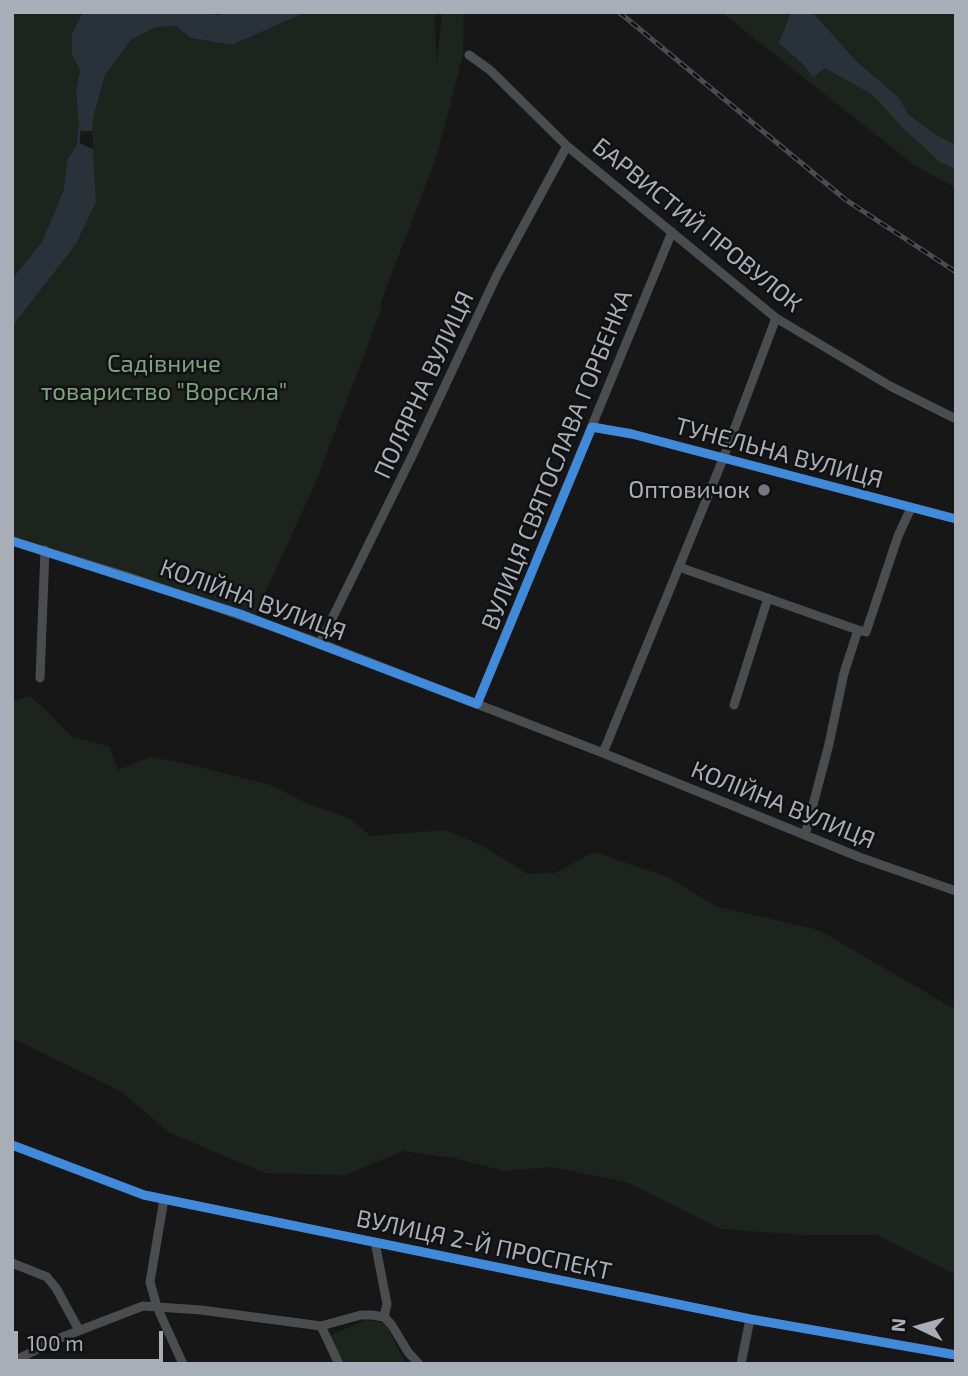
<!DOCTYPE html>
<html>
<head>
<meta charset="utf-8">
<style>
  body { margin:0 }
  #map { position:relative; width:968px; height:1376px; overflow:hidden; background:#171717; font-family:"Exo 2",sans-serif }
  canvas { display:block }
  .frame { position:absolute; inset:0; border:14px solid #a8adb8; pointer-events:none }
  .north { position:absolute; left:884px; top:1292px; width:70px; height:70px; -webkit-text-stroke:5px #111113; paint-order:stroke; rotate:275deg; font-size:19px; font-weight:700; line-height:28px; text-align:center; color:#a8adb8 }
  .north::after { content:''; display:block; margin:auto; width:24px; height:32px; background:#a8adb8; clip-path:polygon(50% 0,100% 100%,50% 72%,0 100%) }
  .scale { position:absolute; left:14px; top:1331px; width:149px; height:32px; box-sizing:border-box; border:4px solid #a8adb8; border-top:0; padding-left:9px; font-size:21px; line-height:24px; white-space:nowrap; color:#a8adb8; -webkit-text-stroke:5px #111113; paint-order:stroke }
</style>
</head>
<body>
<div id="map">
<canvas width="968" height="1376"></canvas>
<div class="frame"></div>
<div class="north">N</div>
<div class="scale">100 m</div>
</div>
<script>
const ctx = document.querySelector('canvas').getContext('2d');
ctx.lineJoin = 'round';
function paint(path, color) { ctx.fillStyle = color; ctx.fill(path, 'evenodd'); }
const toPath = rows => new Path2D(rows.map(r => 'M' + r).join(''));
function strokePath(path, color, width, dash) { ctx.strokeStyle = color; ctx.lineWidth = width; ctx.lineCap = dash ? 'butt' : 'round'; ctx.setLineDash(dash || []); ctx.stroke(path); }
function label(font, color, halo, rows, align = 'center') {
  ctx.font = font + ' "Exo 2",sans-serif'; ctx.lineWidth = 5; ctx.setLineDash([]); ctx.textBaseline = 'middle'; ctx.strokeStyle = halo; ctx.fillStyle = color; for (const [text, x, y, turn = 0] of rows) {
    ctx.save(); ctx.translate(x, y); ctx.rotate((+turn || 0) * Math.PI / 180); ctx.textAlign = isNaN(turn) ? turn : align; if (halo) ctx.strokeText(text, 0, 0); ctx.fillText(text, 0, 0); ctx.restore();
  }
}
const green = toPath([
  [12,12,83,12,72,34,72,54,80,71,76,90,79,127,78,143,67,160,64,189,42,242,12,279],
  [306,12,434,12,437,64,442,12,464,12,463,55,437,155,381,302,381,310,315,484,253,619,12,541,12,327,76,244,96,202,92,131,94,115,105,75,131,40,156,27,176,26,191,38,232,45],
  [721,12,956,12,956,188,914,165],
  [29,696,45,709,72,737,109,746,118,770,151,757,184,763,271,785,306,803,348,818,371,836,445,830,481,845,528,874,555,873,594,852,668,877,715,906,819,930,956,1010,956,1275,877,1235,804,1235,721,1229,629,1183,552,1167,504,1171,454,1158,403,1151,346,1175,265,1173,170,1133,120,1091,12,1038,12,702],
  [365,1320,385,1323,406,1364,342,1364,329,1336]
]);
const water = toPath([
  [83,12,206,12,217,15,226,12,306,12,232,45,191,38,176,26,156,27,131,40,105,75,94,115,92,131,82,131,79,127,76,90,80,71,72,54,72,34],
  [791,12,812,12,857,62,898,97,909,115,933,133,956,145,956,169,940,162,903,128,873,95,825,68,813,77,804,65,779,43],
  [78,143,93,149,96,202,76,244,12,327,12,279,42,242,64,189,67,160]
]);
const stream = toPath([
  [78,146,80,125]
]);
const minor = toPath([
  [469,55,490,70,567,146,776,318,890,386,956,419],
  [592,427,632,434,956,519],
  [12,541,126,576,320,643,603,753,859,857,956,891],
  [679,567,858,630],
  [320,643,413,454,497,275,567,146],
  [40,678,45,550],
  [477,704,672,232],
  [734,705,768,598],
  [603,753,723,459,776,318],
  [805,835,829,744,844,673,858,630,866,632,898,536,911,508],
  [12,1145,144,1195,750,1319,956,1355],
  [164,1199,150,1282,157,1307,183,1364],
  [375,1242,387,1304,384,1317],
  [12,1263,47,1277,56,1288,79,1330],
  [321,1326,339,1364],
  [12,1362,60,1338,143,1306,201,1310,321,1326,361,1315,372,1315,384,1317,391,1324,408,1352,419,1364],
  [741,1364,750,1319]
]);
const rail = toPath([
  [619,12,846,200,956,272]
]);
const cycleway = toPath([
  [12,541,240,614,477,704,592,427,632,434,956,519],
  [12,1145,144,1195,750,1319,956,1355]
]);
const markers = [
  [764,490,7,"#757880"]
];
const streetNames = [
  ["БАРВИСТИЙ ПРОВУЛОК",697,225,39],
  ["ПОЛЯРНА ВУЛИЦЯ",424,385,-65],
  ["ТУНЕЛЬНА ВУЛИЦЯ",779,453,15],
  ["ВУЛИЦЯ СВЯТОСЛАВА ГОРБЕНКА",557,460,-68],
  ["КОЛІЙНА ВУЛИЦЯ",253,600,20],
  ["КОЛІЙНА ВУЛИЦЯ",783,805,22],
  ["ВУЛИЦЯ 2-Й ПРОСПЕКТ",484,1245,12]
];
const parkNames = [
  ["Садівниче",164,364],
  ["товариство \"Ворскла\"",164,392]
];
const poiNames = [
  ["Оптовичок",750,490]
];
paint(green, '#1d241e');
paint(water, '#2a3239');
strokePath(stream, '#2a3239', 2.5);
strokePath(minor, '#4b4c50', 9);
strokePath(rail, '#4b4c4f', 5);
strokePath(rail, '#111113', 2.5, [8]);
strokePath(cycleway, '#408adc', 9);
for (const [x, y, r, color] of markers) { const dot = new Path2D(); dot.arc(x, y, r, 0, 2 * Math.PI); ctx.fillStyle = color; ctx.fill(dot); strokePath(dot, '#111113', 2.5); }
label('24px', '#a8adb8', '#111113', streetNames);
label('24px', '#7fa381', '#111113', parkNames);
label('24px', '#a8adb8', '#111113', poiNames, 'right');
</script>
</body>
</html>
